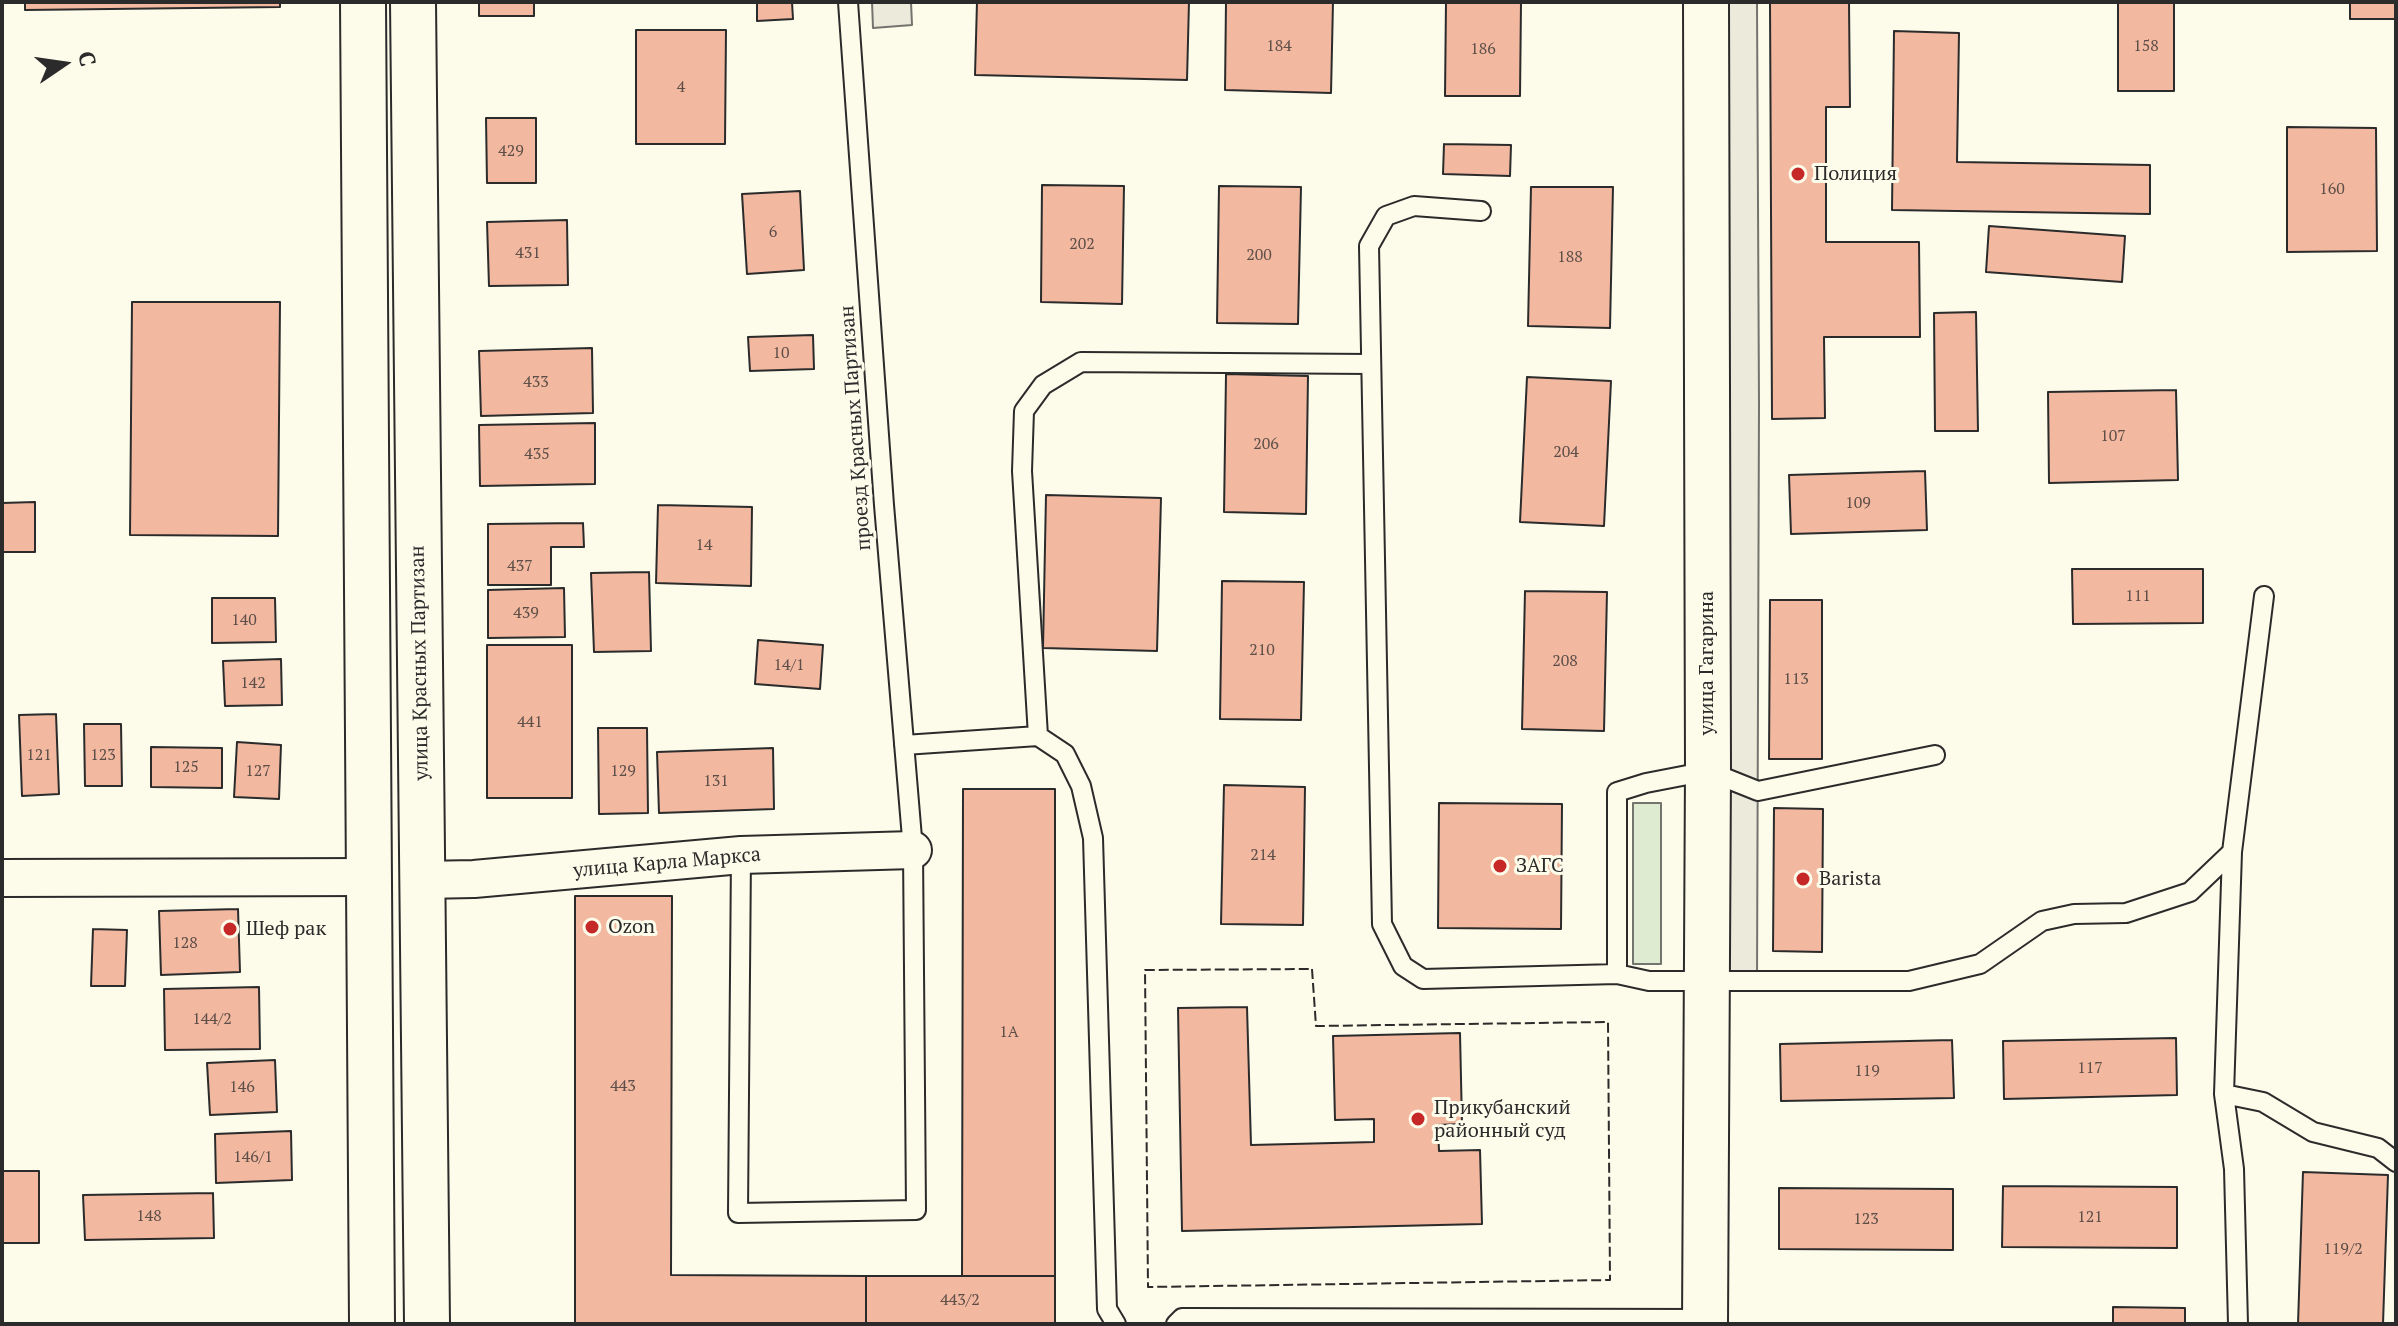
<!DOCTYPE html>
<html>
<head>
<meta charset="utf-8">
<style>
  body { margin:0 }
  #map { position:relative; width:2398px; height:1326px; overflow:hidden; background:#fdfbea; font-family:"PT Serif",serif }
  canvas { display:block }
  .frame { position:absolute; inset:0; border:4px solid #2b2b2b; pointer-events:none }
  .north { position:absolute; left:24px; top:24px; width:80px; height:80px; -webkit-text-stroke:6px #fdfbea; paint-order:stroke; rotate:77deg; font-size:22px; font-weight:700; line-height:32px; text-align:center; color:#2b2b2b }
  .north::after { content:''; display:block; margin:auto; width:28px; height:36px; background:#2b2b2b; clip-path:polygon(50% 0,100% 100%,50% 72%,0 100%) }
</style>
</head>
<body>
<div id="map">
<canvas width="2398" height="1326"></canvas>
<div class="frame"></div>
<div class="north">С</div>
</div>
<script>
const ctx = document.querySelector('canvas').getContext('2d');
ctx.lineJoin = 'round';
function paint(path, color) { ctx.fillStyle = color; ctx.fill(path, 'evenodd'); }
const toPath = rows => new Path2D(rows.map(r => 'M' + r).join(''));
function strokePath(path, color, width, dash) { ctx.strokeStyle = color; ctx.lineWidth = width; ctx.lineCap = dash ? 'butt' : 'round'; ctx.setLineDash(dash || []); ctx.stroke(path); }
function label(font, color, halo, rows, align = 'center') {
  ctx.font = font + ' "PT Serif",serif'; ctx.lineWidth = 6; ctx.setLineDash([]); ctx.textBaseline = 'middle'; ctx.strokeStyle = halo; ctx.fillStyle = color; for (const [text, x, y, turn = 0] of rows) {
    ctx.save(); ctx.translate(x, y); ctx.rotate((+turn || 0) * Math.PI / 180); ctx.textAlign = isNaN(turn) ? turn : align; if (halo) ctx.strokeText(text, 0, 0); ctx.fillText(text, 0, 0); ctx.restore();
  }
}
const green = toPath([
  [1633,803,1661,803,1661,964,1633,964,1633,803]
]);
const parking = toPath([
  [872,2,911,2,912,25,873,28,872,2],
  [1706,2,1757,2,1759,405,1757,981,1705,980,1706,2]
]);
const building = toPath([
  [25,2,280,2,280,7,25,10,25,2],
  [479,2,534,2,534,16,479,16,479,2],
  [757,2,792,2,793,19,757,21,757,2],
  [977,2,1189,2,1187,80,975,75,977,2],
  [1226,2,1333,2,1331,93,1225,90,1226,2],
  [1446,2,1521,2,1520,96,1445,96,1446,2],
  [1770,2,1849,2,1850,107,1826,107,1826,242,1919,242,1920,337,1824,337,1825,418,1772,419,1770,2],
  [2118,2,2174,2,2174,91,2118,91,2118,2],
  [2350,2,2396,2,2396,19,2350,19,2350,2],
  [636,30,726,30,725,144,636,144,636,30],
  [1894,31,1959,33,1957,162,2150,165,2150,214,1892,210,1894,31],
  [486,118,536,118,536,183,487,183,486,118],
  [2287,127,2376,128,2377,251,2287,252,2287,127],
  [1444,144,1511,145,1510,176,1443,174,1444,144],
  [1042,185,1124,186,1122,304,1041,302,1042,185],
  [1219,186,1301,187,1298,324,1217,323,1219,186],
  [1531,187,1613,187,1610,328,1528,326,1531,187],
  [800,191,804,270,747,274,742,194,800,191],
  [567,220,568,285,489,286,487,222,567,220],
  [1989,226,2125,236,2122,282,1986,272,1989,226],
  [132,302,280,302,278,536,130,535,132,302],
  [1976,312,1978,431,1935,431,1934,313,1976,312],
  [813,335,814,369,750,371,748,337,813,335],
  [592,348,593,413,481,416,479,351,592,348],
  [1226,374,1308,376,1306,514,1224,512,1226,374],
  [1527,377,1611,381,1604,526,1520,522,1527,377],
  [2176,390,2178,480,2049,483,2048,392,2176,390],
  [595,423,595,484,480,486,479,425,595,423],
  [1925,471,1927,530,1791,534,1789,475,1925,471],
  [1046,495,1161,498,1157,651,1043,648,1046,495],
  [35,502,35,552,2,552,2,503,35,502],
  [658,505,752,507,751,586,656,583,658,505],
  [583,523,584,547,551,547,551,585,488,585,488,524,583,523],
  [2072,569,2203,569,2203,623,2073,624,2072,569],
  [649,572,651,651,594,652,591,573,649,572],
  [1222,581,1304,582,1301,720,1220,719,1222,581],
  [564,588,565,637,488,638,488,590,564,588],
  [1525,591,1607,592,1604,731,1522,729,1525,591],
  [212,598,275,598,276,642,212,643,212,598],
  [1770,600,1822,600,1822,759,1769,759,1770,600],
  [758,640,823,645,820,689,755,684,758,640],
  [487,645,572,645,572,798,487,798,487,645],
  [281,659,282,705,225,706,223,661,281,659],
  [56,714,59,794,22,796,19,715,56,714],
  [84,724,121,724,122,786,85,786,84,724],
  [598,728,647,728,648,813,599,814,598,728],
  [237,742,281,745,279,799,234,797,237,742],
  [151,747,222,748,222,788,151,787,151,747],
  [773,748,774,809,659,813,657,752,773,748],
  [1224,785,1305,787,1303,925,1221,924,1224,785],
  [963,789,1055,789,1055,1276,962,1276,963,789],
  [1439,803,1562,804,1561,929,1438,928,1439,803],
  [1774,808,1823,809,1822,952,1773,951,1774,808],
  [575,896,672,896,671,1275,866,1276,866,1324,575,1324,575,896],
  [238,909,240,972,161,975,159,911,238,909],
  [93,929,127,930,125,986,91,986,93,929],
  [259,987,260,1049,165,1050,164,989,259,987],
  [1247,1007,1251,1145,1374,1142,1374,1119,1335,1120,1333,1036,1460,1033,1462,1124,1438,1125,1439,1151,1480,1150,1482,1224,1182,1231,1178,1008,1247,1007],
  [2176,1038,2177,1095,2004,1099,2003,1041,2176,1038],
  [1952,1040,1954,1098,1781,1101,1780,1044,1952,1040],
  [275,1060,277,1112,210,1115,207,1063,275,1060],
  [291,1131,292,1180,216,1183,215,1134,291,1131],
  [2,1171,39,1171,39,1243,2,1243,2,1171],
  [2303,1172,2388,1175,2383,1324,2298,1324,2303,1172],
  [2003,1186,2177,1187,2177,1248,2002,1247,2003,1186],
  [1779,1188,1953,1189,1953,1250,1779,1249,1779,1188],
  [213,1193,214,1238,85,1240,83,1195,213,1193],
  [866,1276,1055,1276,1055,1324,866,1324,866,1276],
  [2113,1307,2185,1308,2185,1324,2113,1324,2113,1307]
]);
const lane = toPath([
  [1481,211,1414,206,1386,216,1369,246,1382,924,1403,966,1423,979,1617,974],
  [1038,736,1022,471,1024,411,1043,385,1081,362,1371,364],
  [904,745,1038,736,1065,754,1081,786,1093,838,1107,1309,1116,1324],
  [1935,755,1758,791,1708,771,1646,783,1617,792,1617,974,1649,981,1909,981,1980,964,2042,921,2074,914,2126,913,2190,892,2232,852,2264,596],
  [2232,852,2224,1094,2263,1102,2313,1132,2378,1148,2396,1162],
  [741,855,738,1213,916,1210,913,850,884,505,848,2],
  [2224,1094,2234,1169,2238,1324],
  [1176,1324,1182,1318,1705,1319]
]);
const street = toPath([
  [2,878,369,877],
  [422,880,474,879,741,855,913,850]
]);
const secondary = toPath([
  [1705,1324,1708,771,1706,2]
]);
const highway = toPath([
  [363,2,372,1324],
  [413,2,427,1324]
]);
const fence = toPath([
  [1312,969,1316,1026,1608,1022,1610,1280,1148,1287,1145,970,1312,969]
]);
const markers = [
  [1798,174,8,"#c62828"],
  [1500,866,8,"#c62828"],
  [1803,879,8,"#c62828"],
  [592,927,8,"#c62828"],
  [230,929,8,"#c62828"],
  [1418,1119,8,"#c62828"]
];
const numberNames = [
  ["184",1279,46],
  ["158",2146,46],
  ["186",1483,49],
  ["4",681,87],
  ["429",511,151],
  ["160",2332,189],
  ["6",773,232],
  ["202",1082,244],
  ["431",528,253],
  ["200",1259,255],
  ["188",1570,257],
  ["10",781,353],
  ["433",536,382],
  ["107",2113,436],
  ["206",1266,444],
  ["204",1566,452],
  ["435",537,454],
  ["109",1858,503],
  ["14",704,545],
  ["437",520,566],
  ["111",2138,596],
  ["439",526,613],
  ["140",244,620],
  ["210",1262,650],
  ["208",1565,661],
  ["14/1",789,665],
  ["113",1796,679],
  ["142",253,683],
  ["441",530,722],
  ["121",39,755],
  ["123",103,755],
  ["125",186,767],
  ["127",258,771],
  ["129",623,771],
  ["131",716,781],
  ["214",1263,855],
  ["128",185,943],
  ["144/2",212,1019],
  ["1А",1009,1032],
  ["117",2090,1068],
  ["119",1867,1071],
  ["443",623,1086],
  ["146",242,1087],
  ["146/1",253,1157],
  ["148",149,1216],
  ["121",2090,1217],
  ["123",1866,1219],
  ["119/2",2343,1249],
  ["443/2",960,1300]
];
const poiNames = [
  ["Полиция",1814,174],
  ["ЗАГС",1516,866],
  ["Barista",1819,879],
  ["Ozon",608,927],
  ["Шеф рак",246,929],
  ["Прикубанский",1434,1108],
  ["районный суд",1434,1131]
];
const streetNames = [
  ["проезд Красных Партизан",856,428,-94],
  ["улица Красных Партизан",420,663,-91],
  ["улица Гагарина",1707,663,-90],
  ["улица Карла Маркса",667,863,-5]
];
paint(green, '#deebd1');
strokePath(green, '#74746e', 2);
paint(parking, '#eceadb');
strokePath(parking, '#74746e', 2);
paint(building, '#f2b8a0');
strokePath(building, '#2b2b2b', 2);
strokePath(lane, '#2b2b2b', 22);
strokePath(street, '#2b2b2b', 40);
strokePath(secondary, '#2b2b2b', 48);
strokePath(highway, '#2b2b2b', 48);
strokePath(lane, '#fdfbea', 18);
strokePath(street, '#fdfbea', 36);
strokePath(secondary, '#fdfbea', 44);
strokePath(highway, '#fdfbea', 44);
strokePath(fence, '#2b2b2b', 2, [10, 4]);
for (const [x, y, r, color] of markers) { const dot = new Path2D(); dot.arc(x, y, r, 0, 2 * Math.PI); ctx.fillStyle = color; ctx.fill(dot); strokePath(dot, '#fdfbea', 3); }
label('16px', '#5d4e48', null, numberNames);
label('20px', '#2b2b2b', '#fdfbea', poiNames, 'left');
label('20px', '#2b2b2b', '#fdfbea', streetNames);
</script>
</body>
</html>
